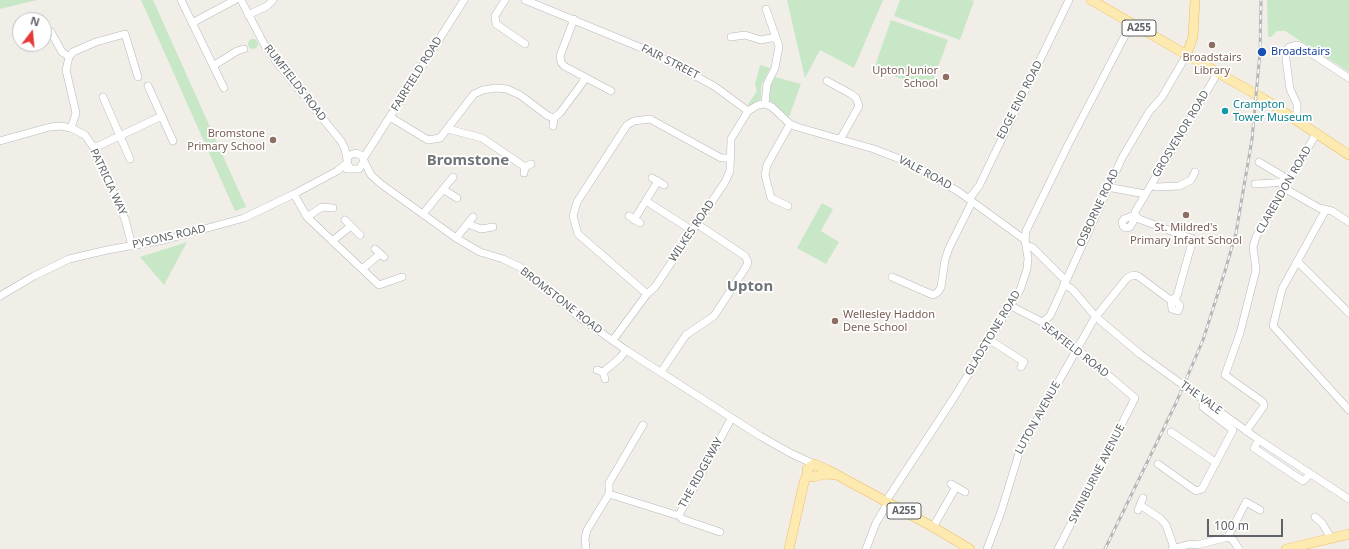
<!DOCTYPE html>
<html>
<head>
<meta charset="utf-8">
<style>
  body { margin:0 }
  #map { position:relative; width:1349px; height:549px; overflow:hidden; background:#f1eee8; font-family:"Noto Sans",sans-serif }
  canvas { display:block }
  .north { position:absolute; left:12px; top:12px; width:40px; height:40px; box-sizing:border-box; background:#fff; border:1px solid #bfc1c2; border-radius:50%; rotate:16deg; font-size:11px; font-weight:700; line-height:16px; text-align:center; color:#5f6367 }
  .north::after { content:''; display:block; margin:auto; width:14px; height:18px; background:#e53939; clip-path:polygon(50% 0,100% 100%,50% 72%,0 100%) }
  .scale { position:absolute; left:1207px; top:519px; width:76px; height:18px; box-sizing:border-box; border:2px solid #5f6367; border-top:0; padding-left:5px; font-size:12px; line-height:14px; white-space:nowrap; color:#5f6367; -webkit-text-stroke:3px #fff; paint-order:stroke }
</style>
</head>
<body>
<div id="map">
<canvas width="1349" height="549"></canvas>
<div class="north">N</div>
<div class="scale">100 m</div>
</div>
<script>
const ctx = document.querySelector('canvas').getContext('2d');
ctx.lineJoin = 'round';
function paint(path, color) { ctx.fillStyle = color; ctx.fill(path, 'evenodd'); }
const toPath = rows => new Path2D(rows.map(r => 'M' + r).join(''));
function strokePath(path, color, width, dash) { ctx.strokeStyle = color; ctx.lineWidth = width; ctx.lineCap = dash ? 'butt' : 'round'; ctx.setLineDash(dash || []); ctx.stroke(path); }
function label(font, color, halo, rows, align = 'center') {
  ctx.font = font + ' "Noto Sans",sans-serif'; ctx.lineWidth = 3.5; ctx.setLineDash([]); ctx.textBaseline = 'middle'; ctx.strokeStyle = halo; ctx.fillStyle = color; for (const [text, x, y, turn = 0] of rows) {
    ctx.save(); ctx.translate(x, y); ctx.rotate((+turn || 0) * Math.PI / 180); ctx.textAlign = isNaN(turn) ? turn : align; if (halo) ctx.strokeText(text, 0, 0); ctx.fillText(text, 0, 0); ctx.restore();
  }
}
const green = toPath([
  [0,0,37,0,0,9],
  [141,0,153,0,246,207,235,211],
  [787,0,883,0,854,68,820,50,805,78],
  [900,0,971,0,974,1,960,40,894,16],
  [1267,0,1349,0,1349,72,1285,31,1277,31,1271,37,1268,37],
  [891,20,948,40,930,89,874,69],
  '248 44a5 5 0 1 1 10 0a5 5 0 1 1-10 0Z',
  [760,65,770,68,761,86,761,98,758,102,747,106,757,91,755,85],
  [775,77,801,84,789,117,769,100,770,86],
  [822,203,833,209,821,231,839,242,826,264,797,248],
  [187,242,164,285,140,257]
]);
const minor = toPath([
  [181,0,224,88],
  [241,0,264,44,278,64,341,141,345,149,348,165,351,169],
  [505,0,495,16,496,24,525,44],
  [525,0,649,51,714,86,748,111],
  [248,15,267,6,273,0],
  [574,19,560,56,561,62,564,66,611,91],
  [192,23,235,0],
  [51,32,62,52,69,57],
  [731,37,745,35,761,40,776,37],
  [213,66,237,51,244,49],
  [827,81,851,94,856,98,859,106,841,138],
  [148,86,173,141],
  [103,97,130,159],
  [765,104,767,84,775,68,779,46,766,9],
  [390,117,428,140,440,138,474,94,483,90,496,88,507,89,520,95,548,116,554,118,560,113,586,78],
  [1294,119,1297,112,1297,104,1290,89,1286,60,1286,53,1289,47,1296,45,1300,46,1349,78],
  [553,126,554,118],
  [71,128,76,113,66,70,69,57,73,52,96,42,125,34,138,77],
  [448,129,482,138,525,167],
  [0,141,50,127,61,126,71,128,85,135,94,148,125,219,132,246],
  [94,148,162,116],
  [363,159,464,0],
  [364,161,371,175,381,184,456,238,480,252,503,259,520,267,579,317,626,350,760,436,792,454,816,465],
  [1259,162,1289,180],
  [347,169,359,169,364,161,362,156,356,153,350,155,347,159],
  [524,173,525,167,531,164],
  [652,178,664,185],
  [1255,184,1288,182],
  [1151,185,1156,187,1179,186,1191,180,1195,172],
  [1107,187,1145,194],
  [1284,188,1319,208,1332,211,1349,222],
  [444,190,457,198],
  [294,194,307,217,379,285,402,277],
  [969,199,979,186,1069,0],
  [646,201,693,231],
  [788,206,771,198,765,175,767,165,790,124],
  [1325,211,1282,289,1273,326,1349,410],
  [423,214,453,177],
  [1135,215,1124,219,1122,222,1123,226,1126,228,1130,227,1136,217],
  [629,216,640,223],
  [307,217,322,207,333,208],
  [345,220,360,235],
  [634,220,658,181],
  [468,224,481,229,493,227],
  [456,238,473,217],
  [332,241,351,226],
  [1026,246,1032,247,1066,281],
  [375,249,384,257],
  [1297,261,1349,313],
  [362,269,380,254],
  [892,277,933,295,938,292,941,287,945,260,949,248,972,202],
  [1064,284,1072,289,1096,317,1140,354,1259,440,1349,499],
  [647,294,578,234,573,216,577,202,627,125,634,121,650,119,721,158,730,158],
  [0,296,34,276,69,259,107,250,164,240,244,218,294,194,337,171,347,163],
  [1171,300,1172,309,1178,311,1180,306,1175,299],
  [1011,306,1042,322,1047,328,1062,336,1135,398,1058,549],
  [1042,322,1050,316,1122,158,1149,112,1162,97,1186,56],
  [613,340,647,294,655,287,725,182,730,171,731,139,748,111,758,105,765,104,772,107,790,124,797,127,874,149,910,163,959,192,1025,240],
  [990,340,1024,362,1021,367],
  [597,370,603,372,605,379],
  [603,372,620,358,626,350],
  [661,372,686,335,714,316,746,267,748,262,745,256,697,224],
  [1246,431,1264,406,1263,402,1225,375,1240,333,1256,270,1253,247,1256,237,1316,134],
  [1171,432,1215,462],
  [1259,440,1254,448,1303,481,1310,474],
  [1158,464,1196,491,1202,489,1233,430,1203,407,1203,400],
  [951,484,965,492],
  [609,494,609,483,643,425],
  [886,501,955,396,1020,290,1027,269,1028,258,1025,240,1026,231,1068,145,1131,24],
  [1140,505,1161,519,1166,525,1174,548],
  [1138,510,1143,498],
  [679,515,682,519,720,532],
  [1315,517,1322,523,1331,538],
  [933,527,956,487],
  [1228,537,1246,502,1260,510],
  [586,549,585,538,587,530,609,494,676,515,679,515,731,419],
  [866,549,876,523,886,506],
  [987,549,1001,512,1020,450,1094,319,1127,278,1133,275,1138,276,1169,299,1173,299,1177,296,1193,239,1139,219,1135,215,1135,212,1217,74],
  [1172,549,1190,544,1197,545,1228,537,1233,540,1239,549]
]);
const major = toPath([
  [1091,0,1264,99,1349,155],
  [1186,56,1193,37,1195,0],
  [837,475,826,474,813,477,808,475,807,469,814,464,828,470,933,527,970,549],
  [789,549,804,482,808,473],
  [1286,549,1349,534]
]);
const rail = toPath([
  [1105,549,1176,403,1203,340,1225,271,1236,233,1252,139,1260,52,1261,0]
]);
const markers = [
  [1212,45,4,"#8d6e63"],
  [1262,52,5,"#1a4fb4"],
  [946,77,4,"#8d6e63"],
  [1225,111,4,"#0f9aa8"],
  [273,140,4,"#8d6e63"],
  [1186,215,4,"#8d6e63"],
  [835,321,4,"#8d6e63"]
];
const shields = [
  [1139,28,34],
  [904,511,34]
];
const shieldNames = [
  ["A255",1139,28],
  ["A255",904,511]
];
const transitNames = [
  ["Broadstairs",1271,52]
];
const educationNames = [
  ["Broadstairs",1212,58],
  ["Library",1212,71],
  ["Upton Junior",938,71,"right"],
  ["School",938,84,"right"],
  ["Bromstone",265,134,"right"],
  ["Primary School",265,147,"right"],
  ["St. Mildred's",1186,228],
  ["Primary Infant School",1186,241],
  ["Wellesley Haddon",843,315,"left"],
  ["Dene School",843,328,"left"]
];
const streetNames = [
  ["FAIR STREET",670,62,27],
  ["FAIRFIELD ROAD",417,74,-58],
  ["RUMFIELDS ROAD",295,83,52],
  ["EDGE END ROAD",1020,100,-63],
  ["GROSVENOR ROAD",1181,134,-59],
  ["VALE ROAD",925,173,28],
  ["PATRICIA WAY",108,182,65],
  ["CLARENDON ROAD",1284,190,-60],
  ["OSBORNE ROAD",1098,208,-65],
  ["WILKES ROAD",692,231,-56],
  ["PYSONS ROAD",169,237,-13],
  ["BROMSTONE ROAD",561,301,38],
  ["GLADSTONE ROAD",993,333,-59],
  ["SEAFIELD ROAD",1075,350,38],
  ["THE VALE",1201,398,36],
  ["LUTON AVENUE",1038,418,-61],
  ["THE RIDGEWAY",701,473,-61],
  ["SWINBURNE AVENUE",1097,474,-63]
];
const cultureNames = [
  ["Crampton",1233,105],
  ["Tower Museum",1233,118]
];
const districtNames = [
  ["Bromstone",468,161],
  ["Upton",750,287]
];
paint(green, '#c8e7c6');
strokePath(minor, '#b5b8bc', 8);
strokePath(major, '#eebc63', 10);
strokePath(minor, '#fff', 7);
strokePath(major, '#fdeab1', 9);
strokePath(rail, '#b6b7b7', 3);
strokePath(rail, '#fff', 1.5, [4.5]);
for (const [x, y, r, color] of markers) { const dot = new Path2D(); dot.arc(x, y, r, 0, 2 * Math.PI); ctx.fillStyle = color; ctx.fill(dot); strokePath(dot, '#fff', 1.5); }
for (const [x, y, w] of shields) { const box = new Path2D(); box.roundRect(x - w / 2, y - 8, w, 16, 3); ctx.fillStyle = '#fff'; ctx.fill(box); strokePath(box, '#5f6367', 1); }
label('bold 10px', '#5f6367', null, shieldNames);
label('11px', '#164399', '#fff', transitNames, 'left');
label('11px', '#785e54', '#fff', educationNames);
label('11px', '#5f6367', '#fff', streetNames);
label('11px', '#0d838f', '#fff', cultureNames, 'left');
label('bold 15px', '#707579', '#fff', districtNames);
</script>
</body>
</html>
